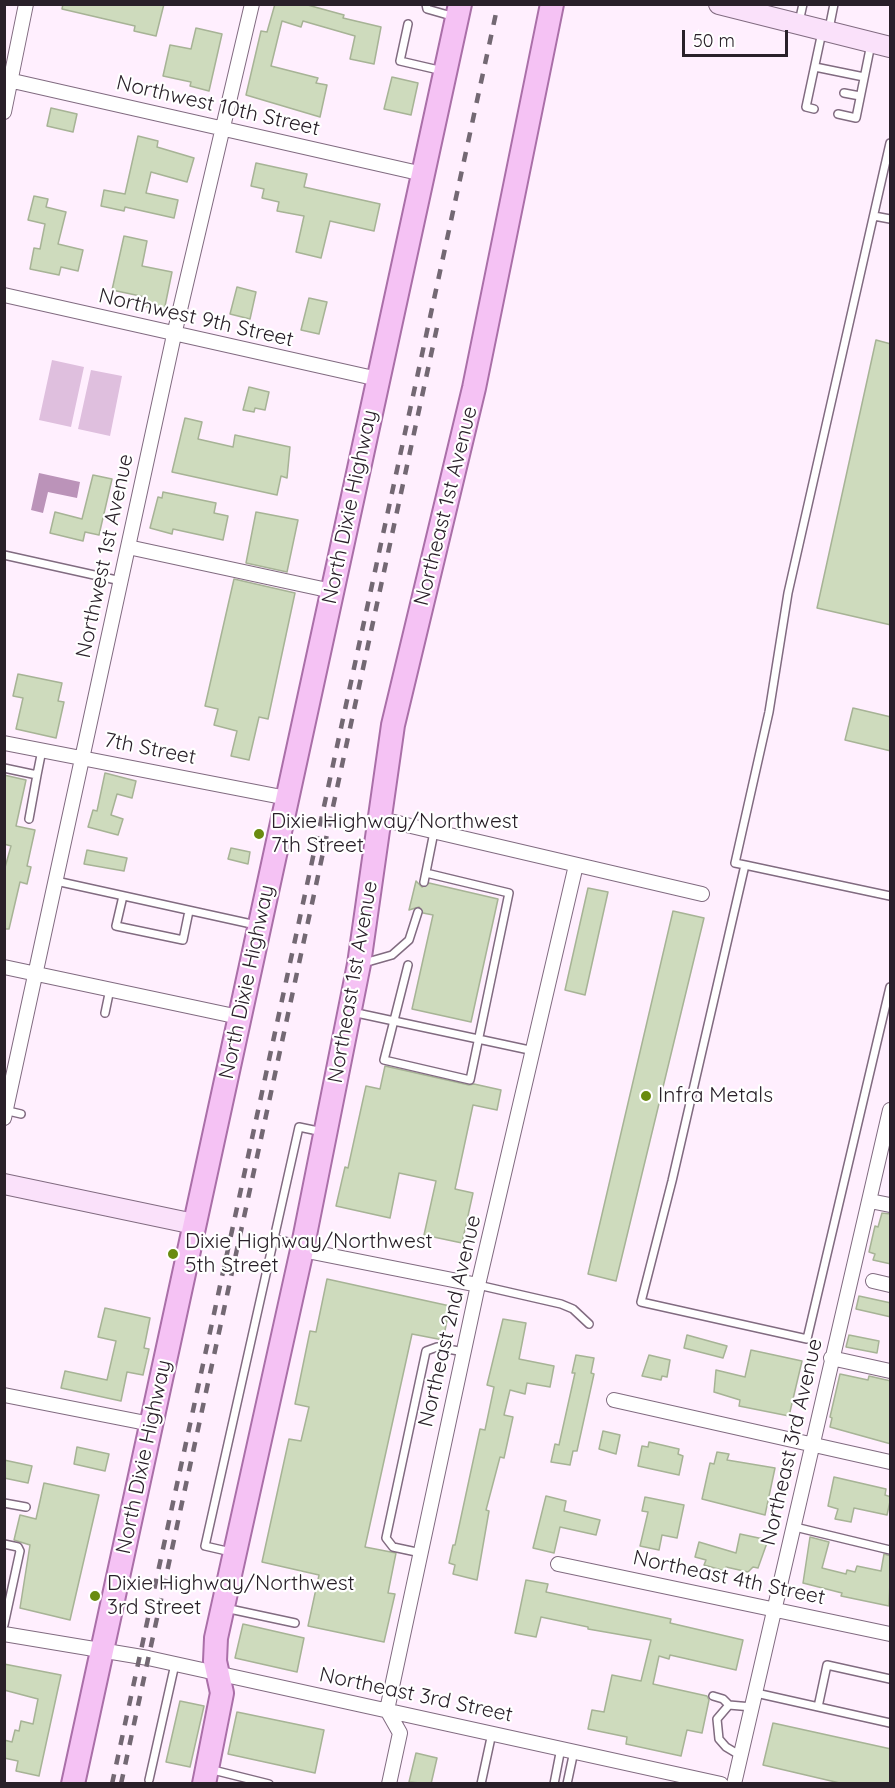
<!DOCTYPE html>
<html>
<head>
<meta charset="utf-8">
<style>
  body { margin:0 }
  #map { position:relative; width:895px; height:1788px; overflow:hidden; background:#ffeffe; font-family:Quicksand,sans-serif }
  canvas { display:block }
  .frame { position:absolute; inset:0; border:6px solid #292029; pointer-events:none }
  .scale { position:absolute; left:682px; top:30px; width:106px; height:27px; box-sizing:border-box; border:3px solid #292029; border-top:0; padding-left:8px; font-size:18px; line-height:21px; white-space:nowrap; color:#292029; -webkit-text-stroke:4px #fff; paint-order:stroke }
</style>
</head>
<body>
<div id="map">
<canvas width="895" height="1788"></canvas>
<div class="frame"></div>
<div class="scale">50 m</div>
</div>
<script>
const ctx = document.querySelector('canvas').getContext('2d');
ctx.lineJoin = 'round';
function paint(path, color) { ctx.fillStyle = color; ctx.fill(path, 'evenodd'); }
const toPath = rows => new Path2D(rows.map(r => 'M' + r).join(''));
function strokePath(path, color, width, dash) { ctx.strokeStyle = color; ctx.lineWidth = width; ctx.lineCap = dash ? 'butt' : 'round'; ctx.setLineDash(dash || []); ctx.stroke(path); }
function label(font, color, halo, rows, align = 'center') {
  ctx.font = font + ' Quicksand,sans-serif'; ctx.lineWidth = 4.5; ctx.setLineDash([]); ctx.textBaseline = 'middle'; ctx.strokeStyle = halo; ctx.fillStyle = color; for (const [text, x, y, turn = 0] of rows) {
    ctx.save(); ctx.translate(x, y); ctx.rotate((+turn || 0) * Math.PI / 180); ctx.textAlign = isNaN(turn) ? turn : align; if (halo) ctx.strokeText(text, 0, 0); ctx.fillText(text, 0, 0); ctx.restore();
  }
}
const green = toPath([
  [52,360,84,367,71,427,39,420],
  [91,370,122,376,110,436,78,429]
]);
const water = toPath([
  [39,473,80,482,77,498,48,492,43,513,31,510]
]);
const building = toPath([
  [63,4,164,4,156,36,134,31,135,26,62,9,63,4],
  [275,4,304,4,344,15,343,18,381,27,374,64,350,59,355,36,303,21,301,27,282,21,271,66,318,78,316,83,327,85,320,117,246,95,261,31,267,32,275,4],
  [196,28,222,34,209,91,190,86,191,82,163,76,170,45,191,49,196,28],
  [392,77,418,83,411,115,384,109,392,77],
  [51,108,77,114,73,132,47,126,51,108],
  [138,136,158,141,157,147,194,158,187,182,151,172,146,193,178,200,174,218,125,207,124,211,101,206,104,190,125,194,138,136],
  [256,163,307,174,304,187,380,204,374,231,330,221,321,258,296,252,304,216,277,211,279,202,262,198,264,189,251,186,256,163],
  [34,196,48,199,46,207,66,212,58,244,83,250,78,271,61,267,59,275,30,269,34,248,40,249,45,224,28,220,34,196],
  [124,236,147,241,142,266,172,272,164,311,143,306,145,297,112,290,124,236],
  [237,287,256,292,250,319,230,314,237,287],
  [309,298,327,302,319,334,301,330,309,298],
  [876,340,891,344,891,625,817,608,876,340],
  [249,387,269,392,265,410,255,408,254,412,243,410,249,387],
  [185,418,202,422,198,439,233,447,235,435,290,447,287,478,281,476,277,495,172,472,185,418],
  [93,475,112,479,99,535,85,532,83,541,50,533,55,512,82,519,93,475],
  [163,492,216,503,214,513,228,516,223,540,173,529,172,534,150,528,158,497,162,498,163,492],
  [256,512,298,520,287,572,246,563,256,512],
  [234,579,295,593,268,719,259,717,249,760,231,756,237,731,214,725,218,709,205,706,234,579],
  [18,674,62,683,58,701,64,702,56,738,16,729,23,698,13,696,18,674],
  [853,708,891,717,891,751,845,740,853,708],
  [105,773,136,781,132,798,117,794,111,815,123,819,118,835,88,827,93,810,97,811,105,773],
  [4,775,26,780,16,826,35,830,27,866,31,867,27,884,20,882,9,929,4,929,4,871,11,846,4,844,4,775],
  [231,848,250,852,248,864,228,859,231,848],
  [87,850,127,858,124,871,84,864,87,850],
  [416,881,422,887,429,883,498,899,471,1022,412,1009,433,915,423,913,419,907,409,910,416,881],
  [588,888,608,892,585,995,565,990,588,888],
  [673,911,704,918,616,1281,588,1274,673,911],
  [385,1066,469,1085,474,1084,501,1090,497,1110,473,1105,455,1189,473,1193,462,1243,424,1235,436,1181,399,1173,390,1218,336,1206,345,1167,348,1168,366,1086,380,1089,385,1066],
  [882,1213,891,1214,891,1264,873,1260,875,1254,869,1252,875,1226,878,1227,882,1213],
  [327,1279,450,1306,443,1340,412,1334,365,1547,396,1553,388,1593,395,1594,384,1642,308,1626,319,1575,262,1562,289,1439,301,1441,309,1407,295,1404,310,1331,316,1332,327,1279],
  [859,1296,891,1303,891,1317,856,1309,859,1296],
  [105,1308,150,1318,144,1348,149,1349,143,1375,127,1372,121,1401,61,1388,65,1371,107,1380,116,1341,98,1337,105,1308],
  [503,1319,526,1323,519,1359,554,1366,550,1387,527,1383,525,1394,510,1390,504,1415,513,1417,504,1458,500,1457,486,1510,489,1511,477,1580,453,1574,455,1565,449,1563,453,1545,455,1545,480,1429,485,1430,494,1387,487,1385,503,1319],
  [687,1335,727,1346,723,1358,684,1348,687,1335],
  [849,1335,879,1341,877,1353,846,1347,849,1335],
  [751,1350,802,1361,789,1416,739,1406,740,1400,714,1392,716,1370,745,1377,751,1350],
  [576,1355,594,1358,591,1373,594,1374,577,1451,573,1451,570,1465,551,1462,555,1444,559,1445,575,1373,572,1373,576,1355],
  [649,1355,670,1360,667,1377,662,1376,661,1380,642,1376,649,1355],
  [840,1374,868,1380,869,1376,891,1381,891,1444,830,1427,832,1418,830,1417,840,1374],
  [603,1431,620,1435,616,1454,599,1449,603,1431],
  [649,1442,679,1449,678,1454,683,1456,679,1475,638,1466,642,1446,648,1447,649,1442],
  [77,1447,109,1454,105,1471,74,1464,77,1447],
  [717,1452,729,1454,727,1460,775,1468,765,1515,702,1499,710,1463,714,1464,717,1452],
  [4,1460,32,1466,28,1483,4,1478,4,1460],
  [834,1477,886,1489,885,1495,891,1497,887,1515,854,1508,851,1522,835,1519,838,1509,828,1506,834,1477],
  [44,1483,99,1495,70,1620,20,1608,30,1545,14,1540,20,1515,36,1519,44,1483],
  [546,1496,566,1501,564,1511,600,1520,596,1535,560,1527,554,1553,533,1548,546,1496],
  [645,1497,684,1505,677,1538,662,1535,659,1550,640,1546,648,1512,642,1511,645,1497],
  [740,1534,768,1540,758,1568,753,1567,748,1572,726,1567,725,1571,704,1565,706,1560,695,1557,699,1542,736,1553,740,1534],
  [810,1537,829,1542,822,1568,846,1574,847,1570,855,1572,857,1566,881,1571,884,1554,891,1556,889,1606,841,1596,842,1593,803,1583,810,1537],
  [526,1580,548,1584,546,1592,671,1619,670,1623,743,1640,736,1670,670,1655,669,1659,659,1656,653,1684,707,1696,709,1700,702,1733,687,1730,681,1756,626,1744,627,1737,588,1729,592,1710,604,1712,612,1675,641,1681,651,1640,588,1629,588,1627,541,1617,536,1637,515,1633,526,1580],
  [243,1624,304,1638,297,1672,235,1658,243,1624],
  [4,1664,61,1675,39,1776,16,1771,18,1761,4,1758,4,1740,12,1742,15,1730,19,1731,21,1721,33,1724,38,1699,4,1690,4,1664],
  [180,1701,204,1706,190,1767,166,1762,180,1701],
  [237,1712,324,1730,315,1773,228,1754,237,1712],
  [773,1723,891,1749,891,1784,844,1784,763,1765,773,1723],
  [416,1753,437,1758,431,1784,409,1782,416,1753]
]);
const lane = toPath([
  [426,4,427,9,455,17],
  [799,22,803,4],
  [408,24,400,61,443,71],
  [829,29,834,4],
  [815,67,864,77],
  [844,93,860,96],
  [814,109,806,107,822,32],
  [838,114,856,118,871,44],
  [874,216,890,219],
  [4,555,121,581],
  [4,768,37,775,42,750],
  [29,819,37,775],
  [745,865,735,863,769,712,788,593,890,143],
  [56,881,256,925],
  [424,882,434,832],
  [123,896,116,926,183,940,189,911],
  [890,896,745,865,672,1181,641,1302,807,1339,890,987],
  [364,963,392,955,409,940,418,912],
  [408,965,384,1060,470,1080,509,893,426,873],
  [352,1012,534,1051],
  [105,1013,110,989],
  [4,1110,21,1114],
  [274,1239,301,1245],
  [478,1285,561,1304,573,1309,589,1324],
  [4,1503,26,1507],
  [795,1527,890,1550],
  [4,1544,18,1547,20,1551,4,1625],
  [231,1552,205,1546,299,1127,323,1132],
  [421,1553,393,1547,386,1538,426,1351,437,1347,464,1352],
  [225,1608,295,1623],
  [756,1693,890,1723],
  [713,1696,723,1699,729,1705],
  [818,1707,827,1665,890,1679],
  [741,1756,726,1747,719,1739,717,1719,729,1705,752,1707],
  [209,1769,269,1784],
  [149,1780,175,1664],
  [481,1784,492,1733],
  [554,1784,561,1748],
  [567,1784,574,1751]
]);
const street = toPath([
  [4,79,423,174],
  [4,112,26,4],
  [4,295,378,379],
  [128,547,332,591],
  [4,743,287,798],
  [381,819,702,894],
  [4,967,239,1017],
  [4,1118,174,335,252,4],
  [870,1201,890,1205],
  [302,1250,478,1285],
  [873,1281,890,1285],
  [831,1358,890,1371],
  [4,1395,151,1424],
  [614,1400,890,1462],
  [558,1564,890,1634],
  [4,1634,148,1658,721,1784],
  [389,1784,400,1733,387,1710,478,1285,576,865],
  [734,1784,890,1110]
]);
const secondary = toPath([
  [719,4,890,47],
  [4,1184,194,1224]
]);
const primary = toPath([
  [73,1784,460,4],
  [204,1784,222,1693,215,1661,216,1638,302,1250,359,964,393,725,474,388,552,4]
]);
const rail = toPath([
  [112,1784,498,4],
  [121,1784,439,318]
]);
const markers = [
  [259,834,6,"#698b10"],
  [646,1096,6,"#698b10"],
  [173,1254,6,"#698b10"],
  [95,1596,6,"#698b10"]
];
const streetNames = [
  ["Northwest 10th Street",218,106,13],
  ["Northwest 9th Street",196,318,13],
  ["Northeast 1st Avenue",446,506,-76],
  ["North Dixie Highway",350,507,-78],
  ["Northwest 1st Avenue",105,556,-78],
  ["7th Street",150,749,11],
  ["North Dixie Highway",247,982,-78],
  ["Northeast 1st Avenue",353,982,-80],
  ["Northeast 2nd Avenue",450,1321,-77],
  ["Northeast 3rd Avenue",792,1442,-77],
  ["North Dixie Highway",144,1457,-78],
  ["Northeast 4th Street",729,1578,12],
  ["Northeast 3rd Street",416,1695,12]
];
const poiNames = [
  ["Dixie Highway/Northwest",271,822],
  ["7th Street",271,846],
  ["Infra Metals",658,1096],
  ["Dixie Highway/Northwest",185,1242],
  ["5th Street",185,1266],
  ["Dixie Highway/Northwest",107,1584],
  ["3rd Street",107,1608]
];
paint(green, '#dfbfde');
paint(water, '#bb93b9');
paint(building, '#cedbbd');
strokePath(building, '#a7b396', 1.5);
strokePath(lane, '#816b80', 10);
strokePath(street, '#816b80', 16);
strokePath(secondary, '#816b80', 22);
strokePath(primary, '#aa6fa8', 26);
strokePath(lane, '#fff', 7);
strokePath(street, '#fff', 14);
strokePath(secondary, '#fae1fa', 20);
strokePath(primary, '#f5c2f4', 22);
strokePath(rail, '#736873', 4.5, [10, 10]);
for (const [x, y, r, color] of markers) { const dot = new Path2D(); dot.arc(x, y, r, 0, 2 * Math.PI); ctx.fillStyle = color; ctx.fill(dot); strokePath(dot, '#fff', 2); }
label('21px', '#292029', '#fff', streetNames);
label('21px', '#292029', '#fff', poiNames, 'left');
</script>
</body>
</html>
